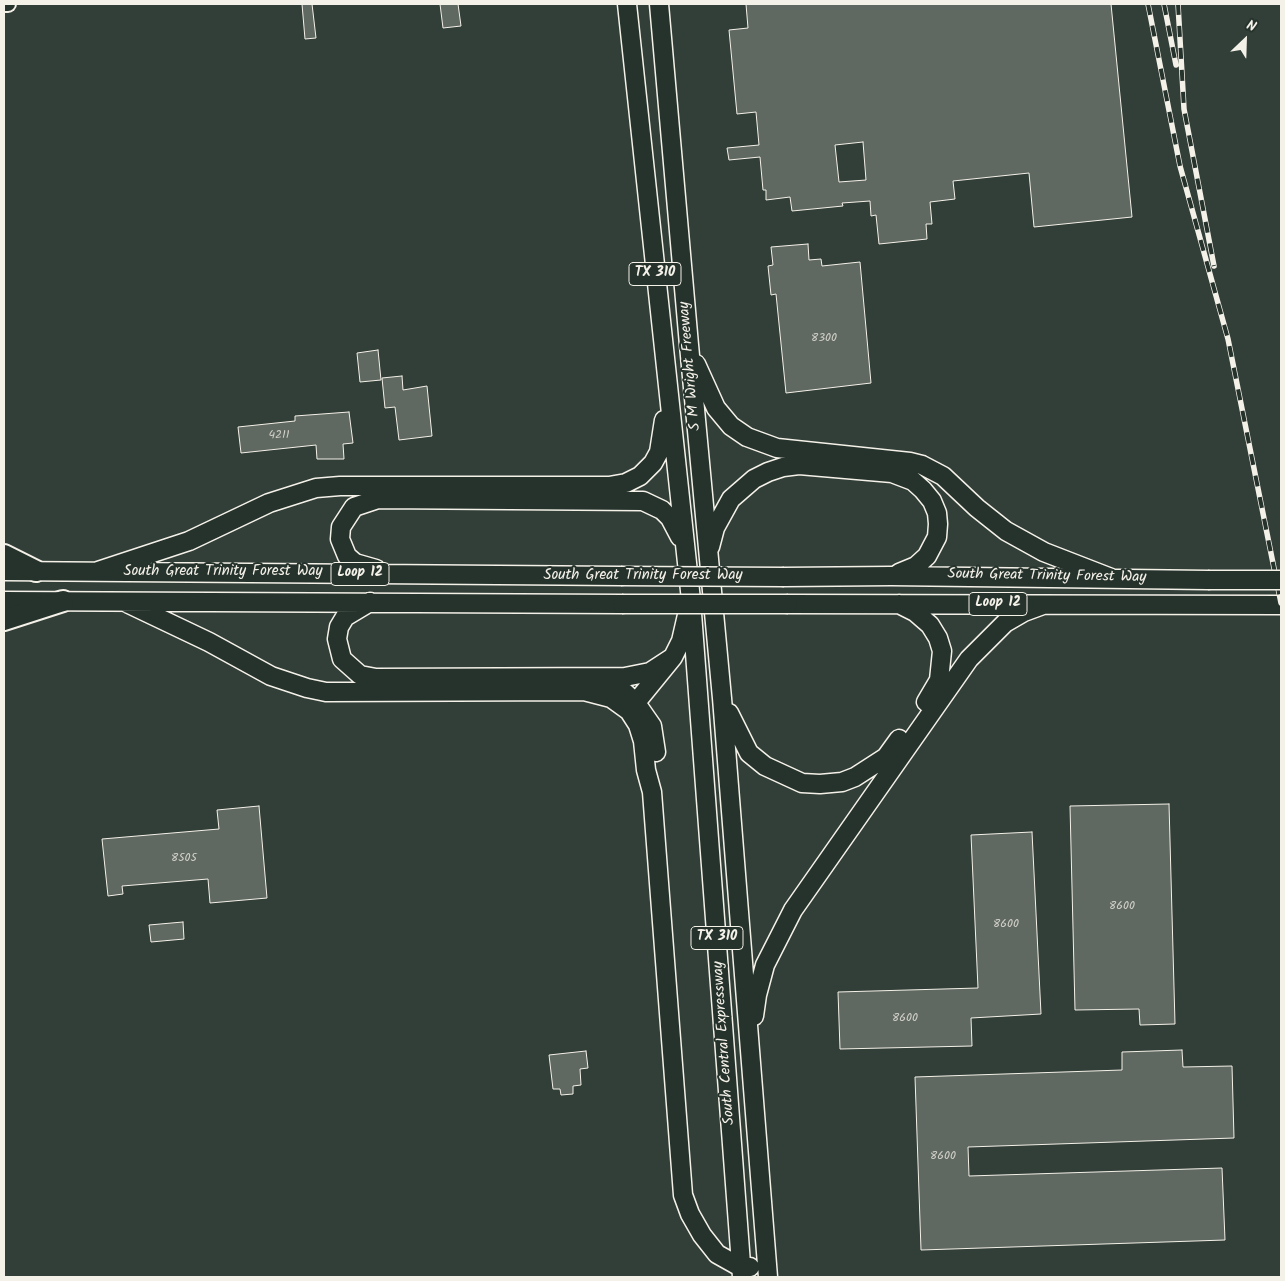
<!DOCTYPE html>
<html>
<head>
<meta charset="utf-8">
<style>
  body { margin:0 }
  #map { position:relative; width:1285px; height:1281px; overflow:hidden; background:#323e38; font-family:Kalam,sans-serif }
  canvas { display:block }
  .frame { position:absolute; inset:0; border:5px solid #f4f1e8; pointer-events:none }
  .north { position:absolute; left:1220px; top:15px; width:50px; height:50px; -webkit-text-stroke:4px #26332d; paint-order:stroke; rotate:24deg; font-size:14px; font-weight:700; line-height:20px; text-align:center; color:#f4f1e8 }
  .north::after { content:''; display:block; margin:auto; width:18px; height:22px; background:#f4f1e8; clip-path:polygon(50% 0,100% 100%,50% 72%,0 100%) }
</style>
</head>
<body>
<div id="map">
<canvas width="1285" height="1281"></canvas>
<div class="frame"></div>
<div class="north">N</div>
</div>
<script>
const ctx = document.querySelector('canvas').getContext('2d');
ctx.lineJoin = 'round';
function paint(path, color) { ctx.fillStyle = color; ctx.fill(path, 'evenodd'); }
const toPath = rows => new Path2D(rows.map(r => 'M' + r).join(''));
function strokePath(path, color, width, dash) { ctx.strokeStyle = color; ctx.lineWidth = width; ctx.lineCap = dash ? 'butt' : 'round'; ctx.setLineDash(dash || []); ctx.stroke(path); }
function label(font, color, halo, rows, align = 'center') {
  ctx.font = font + ' Kalam,sans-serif'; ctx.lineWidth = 4; ctx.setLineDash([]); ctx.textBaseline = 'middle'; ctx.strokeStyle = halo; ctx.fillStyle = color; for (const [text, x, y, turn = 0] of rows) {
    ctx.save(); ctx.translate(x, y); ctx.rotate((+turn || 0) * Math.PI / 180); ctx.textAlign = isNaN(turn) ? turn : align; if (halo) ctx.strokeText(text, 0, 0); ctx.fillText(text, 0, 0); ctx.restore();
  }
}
const building = toPath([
  [302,4,312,4,316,38,305,39,302,4],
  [440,4,458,4,461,26,443,28,440,4],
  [746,4,1111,4,1132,217,1034,227,1029,173,953,181,955,199,930,202,932,224,926,224,927,239,879,244,876,215,871,216,870,201,842,203,843,206,792,211,790,197,766,200,766,190,763,190,760,157,729,160,727,148,759,145,756,112,737,114,729,30,748,28,746,4],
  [863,142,866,180,839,182,835,145,863,142],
  [808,244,809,260,821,259,822,266,860,262,871,383,786,393,776,294,771,295,768,266,773,265,771,247,808,244],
  [378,350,381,380,360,382,357,353,378,350],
  [402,376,403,390,427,386,432,436,399,440,395,407,385,408,382,378,402,376],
  [349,412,353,443,343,444,344,459,317,459,316,445,241,453,238,427,295,421,295,416,349,412],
  [1169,804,1175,1024,1140,1025,1139,1009,1075,1010,1070,806,1169,804],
  [259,806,267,898,210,903,208,879,122,886,123,894,108,896,102,839,219,829,217,810,259,806],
  [1032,832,1041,1014,971,1018,972,1046,840,1049,838,992,978,988,971,835,1032,832],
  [183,922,184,939,151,942,149,925,183,922],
  [1182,1050,1183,1067,1232,1066,1234,1138,968,1147,969,1176,1222,1168,1225,1240,921,1250,915,1077,1122,1070,1122,1052,1182,1050],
  [586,1051,588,1068,580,1069,581,1085,573,1086,573,1094,561,1095,560,1089,553,1089,549,1055,586,1051]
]);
const minor = toPath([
  [4,4,8,4]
]);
const major = toPath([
  [627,4,691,600,742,1277],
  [659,4,689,345,722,698,768,1277],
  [696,364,716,408,731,426,747,437,777,448,910,462,922,465,943,476,977,508,1006,531,1044,552,1111,578],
  [710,547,715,528,731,499,754,479,768,472,783,467,799,465,892,473,913,481,923,490,932,501,937,513,938,524,937,537,927,556,916,566,899,573],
  [376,569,355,563,347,556,340,539,341,527,354,507,378,499,643,501,662,510,670,518,680,537],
  [4,571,621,576],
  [98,571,189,541,269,503,316,488,340,486,609,486,626,483,640,476,653,463,659,452,664,420],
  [784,577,891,576,1208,580],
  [4,601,622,604],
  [125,602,209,642,271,676,307,688,326,692,584,691,611,698,629,711,638,725,643,741,646,770,652,792,683,1195,690,1214,702,1235,717,1254,742,1268,750,1267],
  [370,602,345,617,339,627,337,639,342,659,360,675,376,678,625,677,650,672,673,657],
  [788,604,1281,605],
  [899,604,915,612,930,625,938,638,942,651,939,680,926,702],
  [601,680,619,687,636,703,652,726,656,752],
  [629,711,673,657,681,641,687,615],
  [729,713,749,753,765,766,802,783,820,784,842,782,855,777,886,757,899,739],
  [754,1016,757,995,765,965,793,910,969,659,1005,623,1024,612,1043,605]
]);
const highway = toPath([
  [4,555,36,571],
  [4,620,63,601]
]);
const rail = toPath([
  [1148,4,1180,166,1228,339,1281,603],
  [1164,4,1176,65],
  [1178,4,1184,109,1214,266]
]);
const majorBridge = toPath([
  [621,576,784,577],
  [1208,580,1281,580],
  [622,604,788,604]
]);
const numberNames = [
  ["8300",824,339],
  ["4211",279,436],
  ["8505",184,859],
  ["8600",1122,907],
  ["8600",1006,925],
  ["8600",905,1019],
  ["8600",943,1157]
];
const shields = [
  [655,274,52],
  [360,574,58],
  [998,604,58],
  [717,938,52]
];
const shieldNames = [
  ["TX 310",655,274],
  ["Loop 12",360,574],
  ["Loop 12",998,604],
  ["TX 310",717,938]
];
const streetNames = [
  ["S M Wright Freeway",691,366,-95],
  ["South Great Trinity Forest Way",223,572],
  ["South Great Trinity Forest Way",643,576],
  ["South Great Trinity Forest Way",1047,577,1],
  ["South Central Expressway",725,1043,-94]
];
paint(building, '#5f6861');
strokePath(building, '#f4f1e8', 1);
strokePath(minor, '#f4f1e8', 18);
strokePath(major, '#f4f1e8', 21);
strokePath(highway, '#f4f1e8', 24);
strokePath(minor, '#26332d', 14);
strokePath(major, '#26332d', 18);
strokePath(highway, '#26332d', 20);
strokePath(rail, '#f4f1e8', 5.5);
strokePath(rail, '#26332d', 4, [11]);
strokePath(majorBridge, '#f4f1e8', 21, []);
strokePath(majorBridge, '#26332d', 18);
label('12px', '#cfcfc6', null, numberNames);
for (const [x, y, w] of shields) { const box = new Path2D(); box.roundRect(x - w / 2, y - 11.5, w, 23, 4); ctx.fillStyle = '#26332d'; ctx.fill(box); strokePath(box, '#f4f1e8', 1); }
label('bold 14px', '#f4f1e8', null, shieldNames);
label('15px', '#f4f1e8', '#26332d', streetNames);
</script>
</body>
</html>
